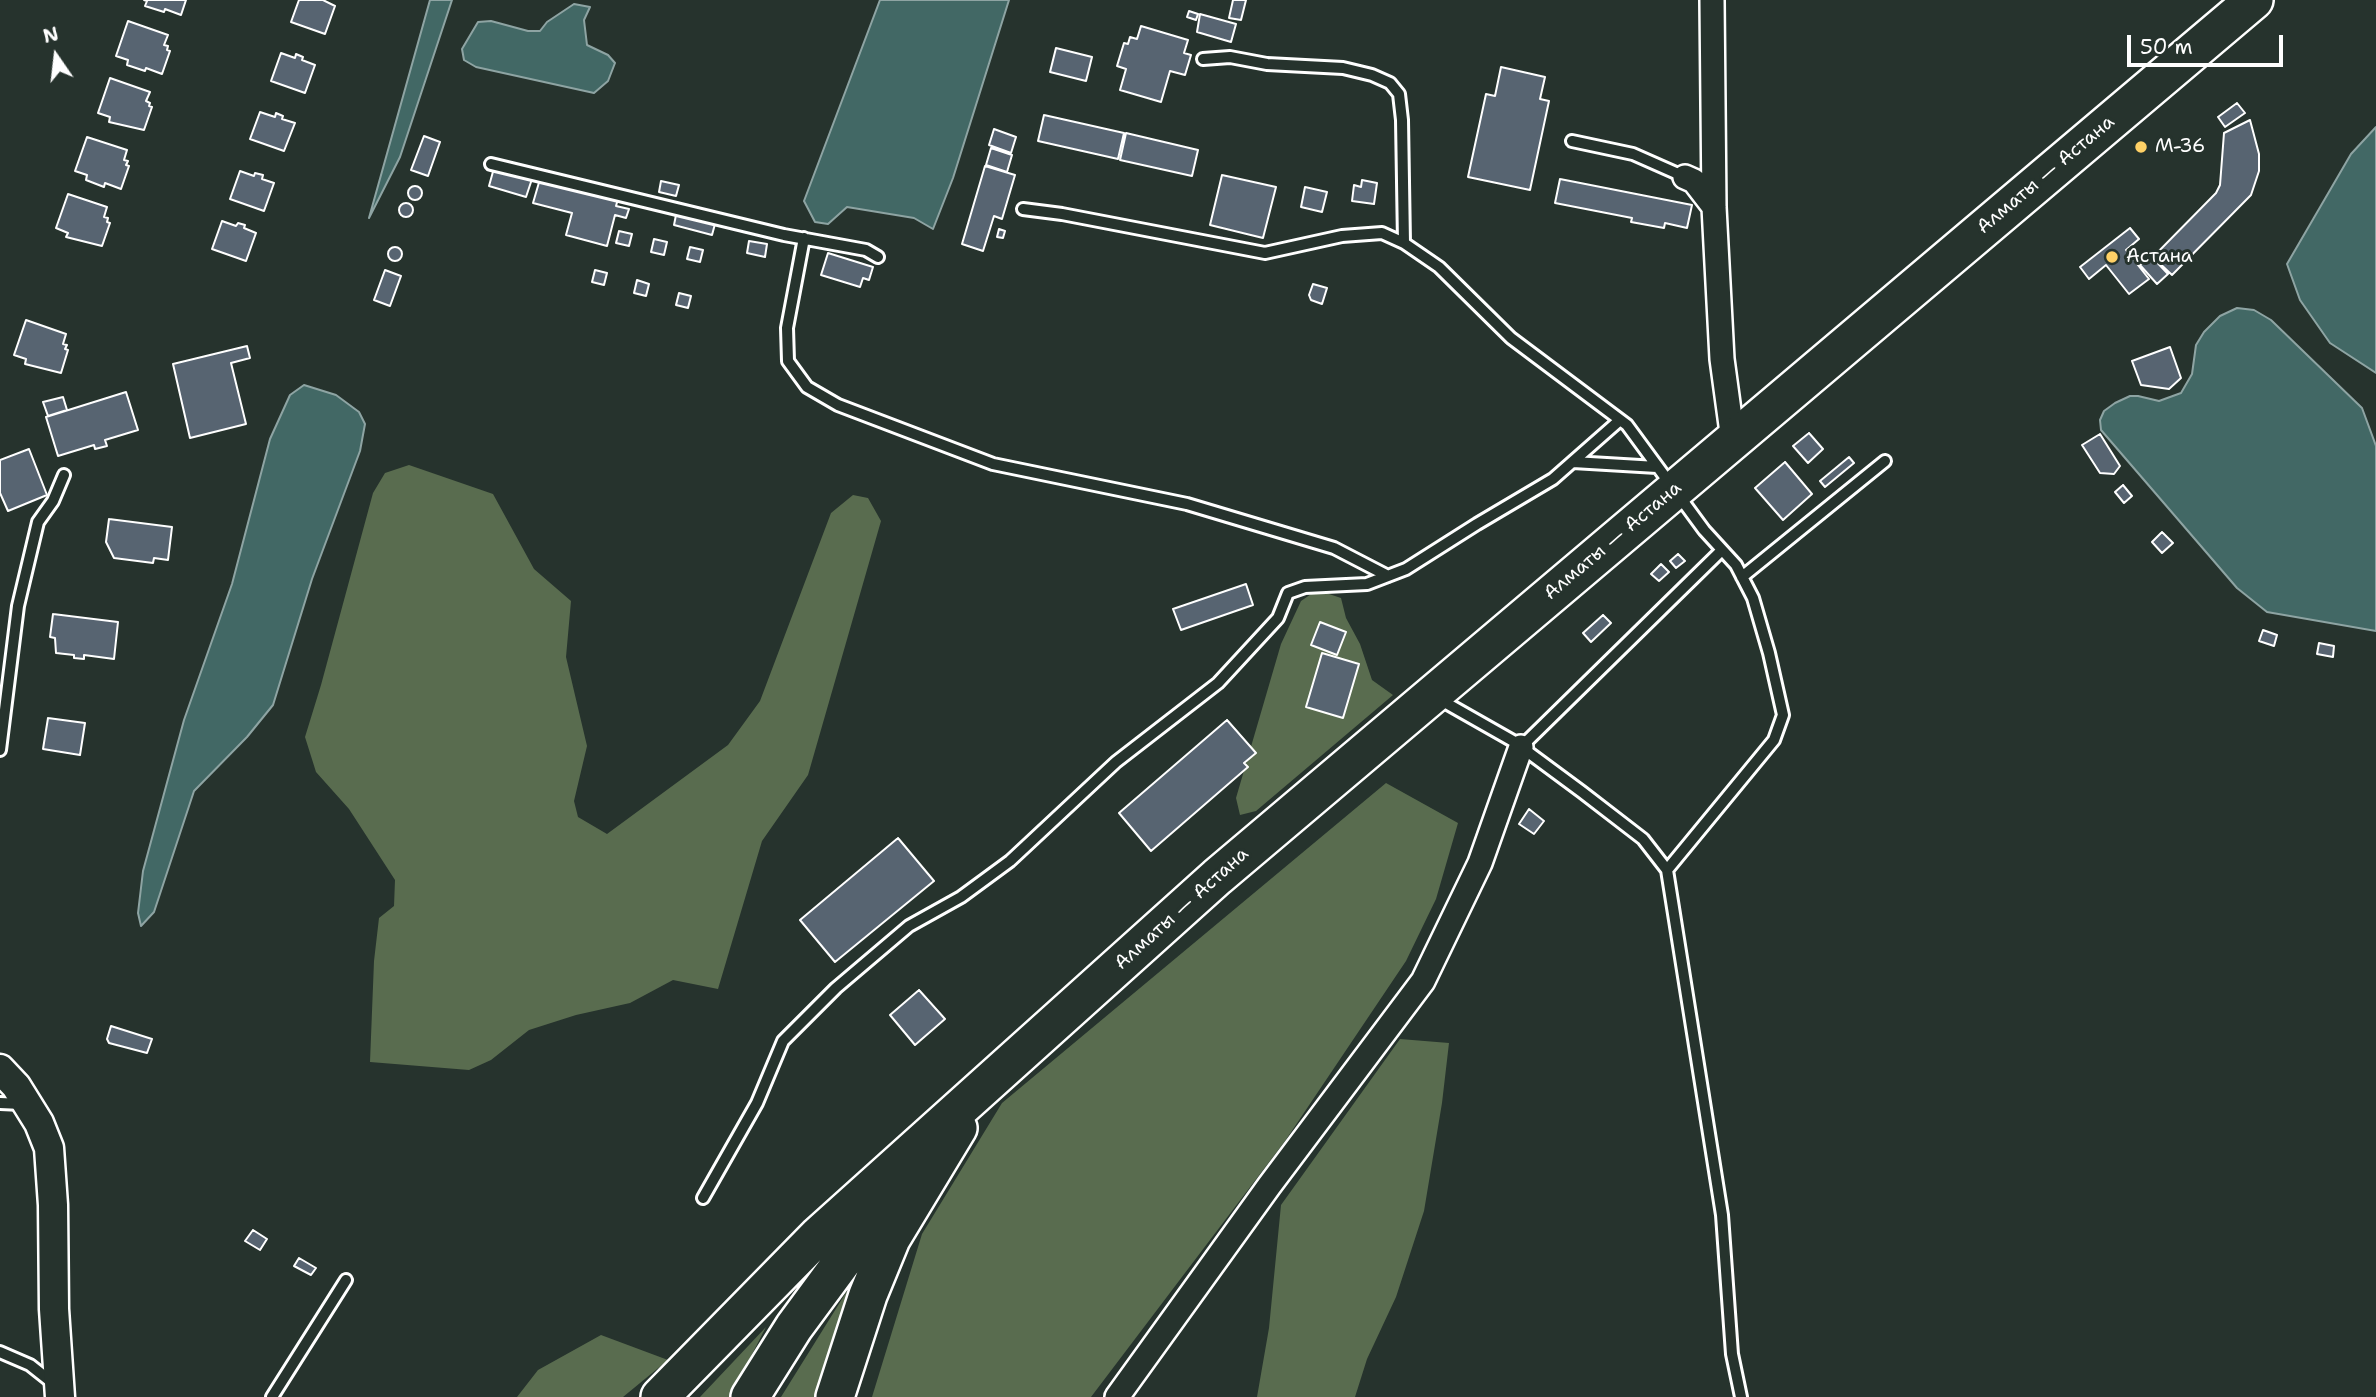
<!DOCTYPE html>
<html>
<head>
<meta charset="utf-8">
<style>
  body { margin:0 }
  #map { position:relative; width:2376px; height:1397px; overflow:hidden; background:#26332d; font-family:"Shantell Sans",sans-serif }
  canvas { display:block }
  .north { position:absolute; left:21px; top:21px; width:70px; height:70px; -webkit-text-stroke:5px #26332d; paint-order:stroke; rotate:346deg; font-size:19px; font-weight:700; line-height:28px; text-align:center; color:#fff }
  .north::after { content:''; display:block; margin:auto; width:24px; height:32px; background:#fff; clip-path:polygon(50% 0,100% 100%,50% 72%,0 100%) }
  .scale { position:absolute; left:2127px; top:35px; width:156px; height:32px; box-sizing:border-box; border:4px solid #fff; border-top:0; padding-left:9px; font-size:21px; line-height:24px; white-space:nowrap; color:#fff; -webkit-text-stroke:5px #26332d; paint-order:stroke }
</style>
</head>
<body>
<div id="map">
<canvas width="2376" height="1397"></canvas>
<div class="north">N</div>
<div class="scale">50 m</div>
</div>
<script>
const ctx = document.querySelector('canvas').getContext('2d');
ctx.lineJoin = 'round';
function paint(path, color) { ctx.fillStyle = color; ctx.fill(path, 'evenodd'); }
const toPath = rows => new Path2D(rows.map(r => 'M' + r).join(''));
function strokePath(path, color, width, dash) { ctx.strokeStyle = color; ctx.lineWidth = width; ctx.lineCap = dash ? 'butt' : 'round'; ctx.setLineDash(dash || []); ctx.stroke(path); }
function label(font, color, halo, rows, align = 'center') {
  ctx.font = font + ' "Shantell Sans",sans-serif'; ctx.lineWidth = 6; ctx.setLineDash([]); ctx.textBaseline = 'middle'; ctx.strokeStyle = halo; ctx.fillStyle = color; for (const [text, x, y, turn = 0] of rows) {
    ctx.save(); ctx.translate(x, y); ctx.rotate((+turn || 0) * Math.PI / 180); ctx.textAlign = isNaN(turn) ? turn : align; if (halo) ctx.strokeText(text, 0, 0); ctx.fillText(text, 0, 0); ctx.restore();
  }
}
const green = toPath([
  [409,465,493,494,534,569,571,601,566,657,587,746,574,801,578,817,607,834,728,745,760,701,831,513,853,495,868,498,881,521,808,775,762,841,718,989,673,980,630,1003,576,1015,529,1030,491,1060,469,1070,370,1062,374,961,379,918,394,906,395,880,349,809,316,772,305,737,321,685,373,493,385,473],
  [1317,590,1341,598,1346,618,1360,644,1372,680,1393,695,1256,811,1240,815,1236,798,1281,644,1301,601],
  [1386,783,1458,823,1436,899,1406,961,1285,1141,1091,1397,872,1397,922,1234,1002,1103],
  [1400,1039,1449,1043,1442,1103,1424,1211,1396,1297,1367,1359,1355,1397,1257,1397,1269,1328,1281,1205],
  [880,1238,824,1397,781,1397],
  [766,1327,730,1397,700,1397],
  [601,1335,668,1360,623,1397,517,1397,538,1370]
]);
const water = toPath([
  [430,0,452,0,400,157,369,218,430,0],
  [880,0,1009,0,953,178,933,229,914,218,847,207,828,224,815,222,804,201,880,0],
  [574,4,590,7,584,20,587,45,608,55,615,63,608,81,594,93,476,67,464,60,462,49,478,22,491,21,528,31,540,31,547,22,574,4],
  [2376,127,2376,373,2330,343,2300,300,2287,264,2351,154,2376,127],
  [2237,308,2254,310,2271,320,2362,408,2376,446,2376,631,2267,612,2237,588,2101,430,2100,420,2104,411,2115,403,2130,396,2138,396,2159,401,2181,393,2192,374,2196,345,2204,332,2220,316,2237,308],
  [304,385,336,395,359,412,365,424,360,451,312,579,273,705,247,737,194,791,154,912,141,926,138,913,143,871,184,720,232,584,270,439,290,395,304,385]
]);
const building = toPath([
  [144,0,186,0,181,15,165,9,164,12,145,6,147,1,144,0],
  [299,0,323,0,335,6,325,34,291,22,299,0],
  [1233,0,1246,0,1241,20,1229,18,1233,0],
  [1189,11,1198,14,1196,20,1187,17,1189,11],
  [1200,14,1236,24,1231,42,1197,32,1200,14],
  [128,21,168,35,164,45,168,46,167,50,170,51,162,74,146,68,145,71,127,65,128,60,116,56,128,21],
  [1141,26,1188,40,1184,53,1191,55,1185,75,1170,71,1161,102,1120,90,1126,69,1117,66,1124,43,1128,44,1130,37,1137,39,1141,26],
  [1056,48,1092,57,1086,81,1050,72,1056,48],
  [281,53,295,58,296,54,303,57,302,60,315,65,305,93,271,81,281,53],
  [1501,67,1545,77,1540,99,1549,101,1530,190,1468,177,1486,94,1495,96,1501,67],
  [110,78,150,92,146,101,150,103,149,106,152,107,144,130,109,122,110,117,98,113,110,78],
  [2237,103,2245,113,2225,127,2218,117,2237,103],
  [260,112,275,117,276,113,283,116,282,119,295,123,284,151,250,139,260,112],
  [1044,115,1124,133,1118,159,1038,141,1044,115],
  [2250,120,2259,154,2259,171,2251,195,2172,275,2153,257,2216,193,2220,185,2224,133,2250,120],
  [994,129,1016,137,1011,153,989,145,994,129],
  [1126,133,1198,150,1192,176,1120,160,1126,133],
  [424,136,440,142,428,176,411,170,424,136],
  [87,137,127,150,124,160,128,161,126,165,129,166,121,189,105,183,104,187,86,180,87,175,75,171,87,137],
  [991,148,1012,155,1007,172,986,165,991,148],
  [985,166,1015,175,1002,219,994,216,983,251,962,244,985,166],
  [494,168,532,179,526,197,489,186,494,168],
  [240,171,254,176,255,173,263,175,262,179,274,183,264,211,230,199,240,171],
  [1222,175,1276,187,1263,238,1210,225,1222,175],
  [540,179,618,199,616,206,629,209,626,218,615,215,607,246,566,235,572,213,533,203,540,179],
  [1560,179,1692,205,1687,228,1665,223,1664,228,1631,222,1632,218,1555,203,1560,179],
  [1362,180,1377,183,1374,204,1352,201,1354,185,1361,187,1362,180],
  [661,181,679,185,676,196,659,192,661,181],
  '408 193a7 7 0 1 1 14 0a7 7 0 1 1-14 0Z',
  [1305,187,1327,192,1322,212,1301,207,1305,187],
  [68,194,107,207,104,217,108,218,107,222,110,223,102,246,66,237,68,233,56,228,68,194],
  '399 210a7 7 0 1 1 14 0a7 7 0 1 1-14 0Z',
  [676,215,715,224,712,235,674,225,676,215],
  [222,221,236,226,238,223,245,225,244,228,256,233,246,261,212,249,222,221],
  [2130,228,2139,239,2126,250,2149,279,2129,294,2106,265,2089,279,2080,267,2130,228],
  [999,229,1005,231,1003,238,997,237,999,229],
  [619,231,632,234,629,246,616,243,619,231],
  [654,239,667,242,664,255,651,252,654,239],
  [749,241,767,244,765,257,747,253,749,241],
  '388 254a7 7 0 1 1 14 0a7 7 0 1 1-14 0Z',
  [690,247,703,250,700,262,687,259,690,247],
  [828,253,873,267,869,280,863,278,860,287,821,275,828,253],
  [2150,255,2168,274,2157,284,2140,265,2150,255],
  [385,270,401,276,390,306,374,300,385,270],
  [595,270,607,273,604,285,592,282,595,270],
  [637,280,649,284,646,296,634,293,637,280],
  [1313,284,1327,288,1322,304,1311,300,1309,295,1313,284],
  [679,293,691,296,688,308,676,305,679,293],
  [26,320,66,334,63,344,67,345,65,349,68,350,61,373,25,364,26,359,14,355,26,320],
  [247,346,250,358,231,363,246,424,190,438,173,364,247,346],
  [2170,347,2181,378,2169,389,2141,385,2132,361,2170,347],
  [126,392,138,430,105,440,107,446,95,449,94,445,58,456,46,417,126,392],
  [63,397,67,410,48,416,43,402,63,397],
  [1809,433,1823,449,1808,463,1793,446,1809,433],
  [2100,434,2120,466,2114,474,2100,473,2082,445,2100,434],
  [29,449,47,495,8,511,0,493,0,460,29,449],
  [1849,457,1854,463,1825,487,1820,481,1849,457],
  [1785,462,1812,494,1783,520,1755,488,1785,462],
  [2123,485,2132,496,2124,503,2115,492,2123,485],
  [109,519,172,527,168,560,154,558,153,563,114,558,106,542,109,519],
  [2162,532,2173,543,2162,553,2152,542,2162,532],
  [1678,554,1685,561,1676,568,1670,561,1678,554],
  [1661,564,1669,572,1659,581,1651,574,1661,564],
  [1246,584,1253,605,1181,630,1173,609,1246,584],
  [53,614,118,622,114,659,84,655,84,659,74,658,74,655,56,653,55,638,50,637,53,614],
  [1603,615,1611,623,1591,642,1583,633,1603,615],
  [1320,622,1346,632,1337,655,1311,645,1320,622],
  [2263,630,2277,635,2274,646,2259,641,2263,630],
  [2319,643,2334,646,2333,657,2317,654,2319,643],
  [1322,653,1359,664,1343,718,1306,707,1322,653],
  [48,718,85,723,80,755,43,749,48,718],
  [1227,720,1256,753,1244,763,1248,767,1151,851,1119,813,1227,720],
  [1529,809,1544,821,1534,834,1519,824,1529,809],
  [898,838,934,881,835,962,800,920,898,838],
  [919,990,945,1019,915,1045,890,1015,919,990],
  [111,1026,152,1039,147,1053,109,1043,107,1039,111,1026],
  [253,1230,267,1239,260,1250,245,1241,253,1230],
  [299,1258,316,1268,311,1275,294,1266,299,1258]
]);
const service = toPath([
  [1203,59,1230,57,1267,64,1343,68,1372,75,1390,83,1399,94,1402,120,1404,243],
  [1572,141,1633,154,1685,177],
  [491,164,784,235,866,250,878,257],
  [1023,209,1062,214,1265,253,1342,236,1382,233,1404,243,1439,267,1511,338,1627,425,1704,530,1736,565,1753,598,1769,653,1783,715,1774,740,1667,870],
  [804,238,787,328,788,361,807,387,838,405,993,464,1187,504,1334,548,1388,576],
  [1573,462,1657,467],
  [1742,577,1885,461],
  [1439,699,1513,741,1582,792,1643,839,1667,870,1722,1215,1732,1354,1741,1397],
  [1521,747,1722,550],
  [0,750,18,606,38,522,53,501,64,475],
  [0,1103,22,1104],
  [703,1198,757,1103,783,1041,836,988,909,926,961,897,1010,861,1116,762,1218,683,1278,618,1288,593,1305,587,1367,584,1406,569,1477,524,1553,479,1620,420],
  [0,1352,30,1365,54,1384],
  [272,1397,346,1280]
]);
const minor = toPath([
  [1712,0,1714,207,1722,359,1733,440],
  [1685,177,1694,181,1714,207],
  [1117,1397,1269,1186,1423,981,1480,863,1521,747]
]);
const tertiary = toPath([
  [0,1069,16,1086,39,1123,49,1148,53,1205,54,1309,60,1397]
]);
const trunk = toPath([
  [660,1397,819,1235,1217,877,2254,0],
  [750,1397,794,1327,895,1190],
  [835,1397,868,1295,891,1239,958,1128]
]);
const markers = [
  [2141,147,7,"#ffd166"],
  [2112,257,7,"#ffd166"]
];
const poiNames = [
  ["М-36",2155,147],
  ["Астана",2126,257]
];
const streetNames = [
  ["Алматы — Астана",2046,175,-40],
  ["Алматы — Астана",1613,541,-40],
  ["Алматы — Астана",1182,909,-42]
];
paint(green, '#596c4f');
paint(water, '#426865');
strokePath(water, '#8ea4a3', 2);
paint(building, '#576471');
strokePath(building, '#fff', 2);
strokePath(service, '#fff', 16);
strokePath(minor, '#fff', 28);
strokePath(tertiary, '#fff', 33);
strokePath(trunk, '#fff', 42);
strokePath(service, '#26332d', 10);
strokePath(minor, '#26332d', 23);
strokePath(tertiary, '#26332d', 28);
strokePath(trunk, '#26332d', 37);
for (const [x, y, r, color] of markers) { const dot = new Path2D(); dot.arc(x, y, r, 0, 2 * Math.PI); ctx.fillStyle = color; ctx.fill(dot); strokePath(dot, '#26332d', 2.5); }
label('19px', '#fff', '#26332d', poiNames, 'left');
label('19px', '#fff', '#26332d', streetNames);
</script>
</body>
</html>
